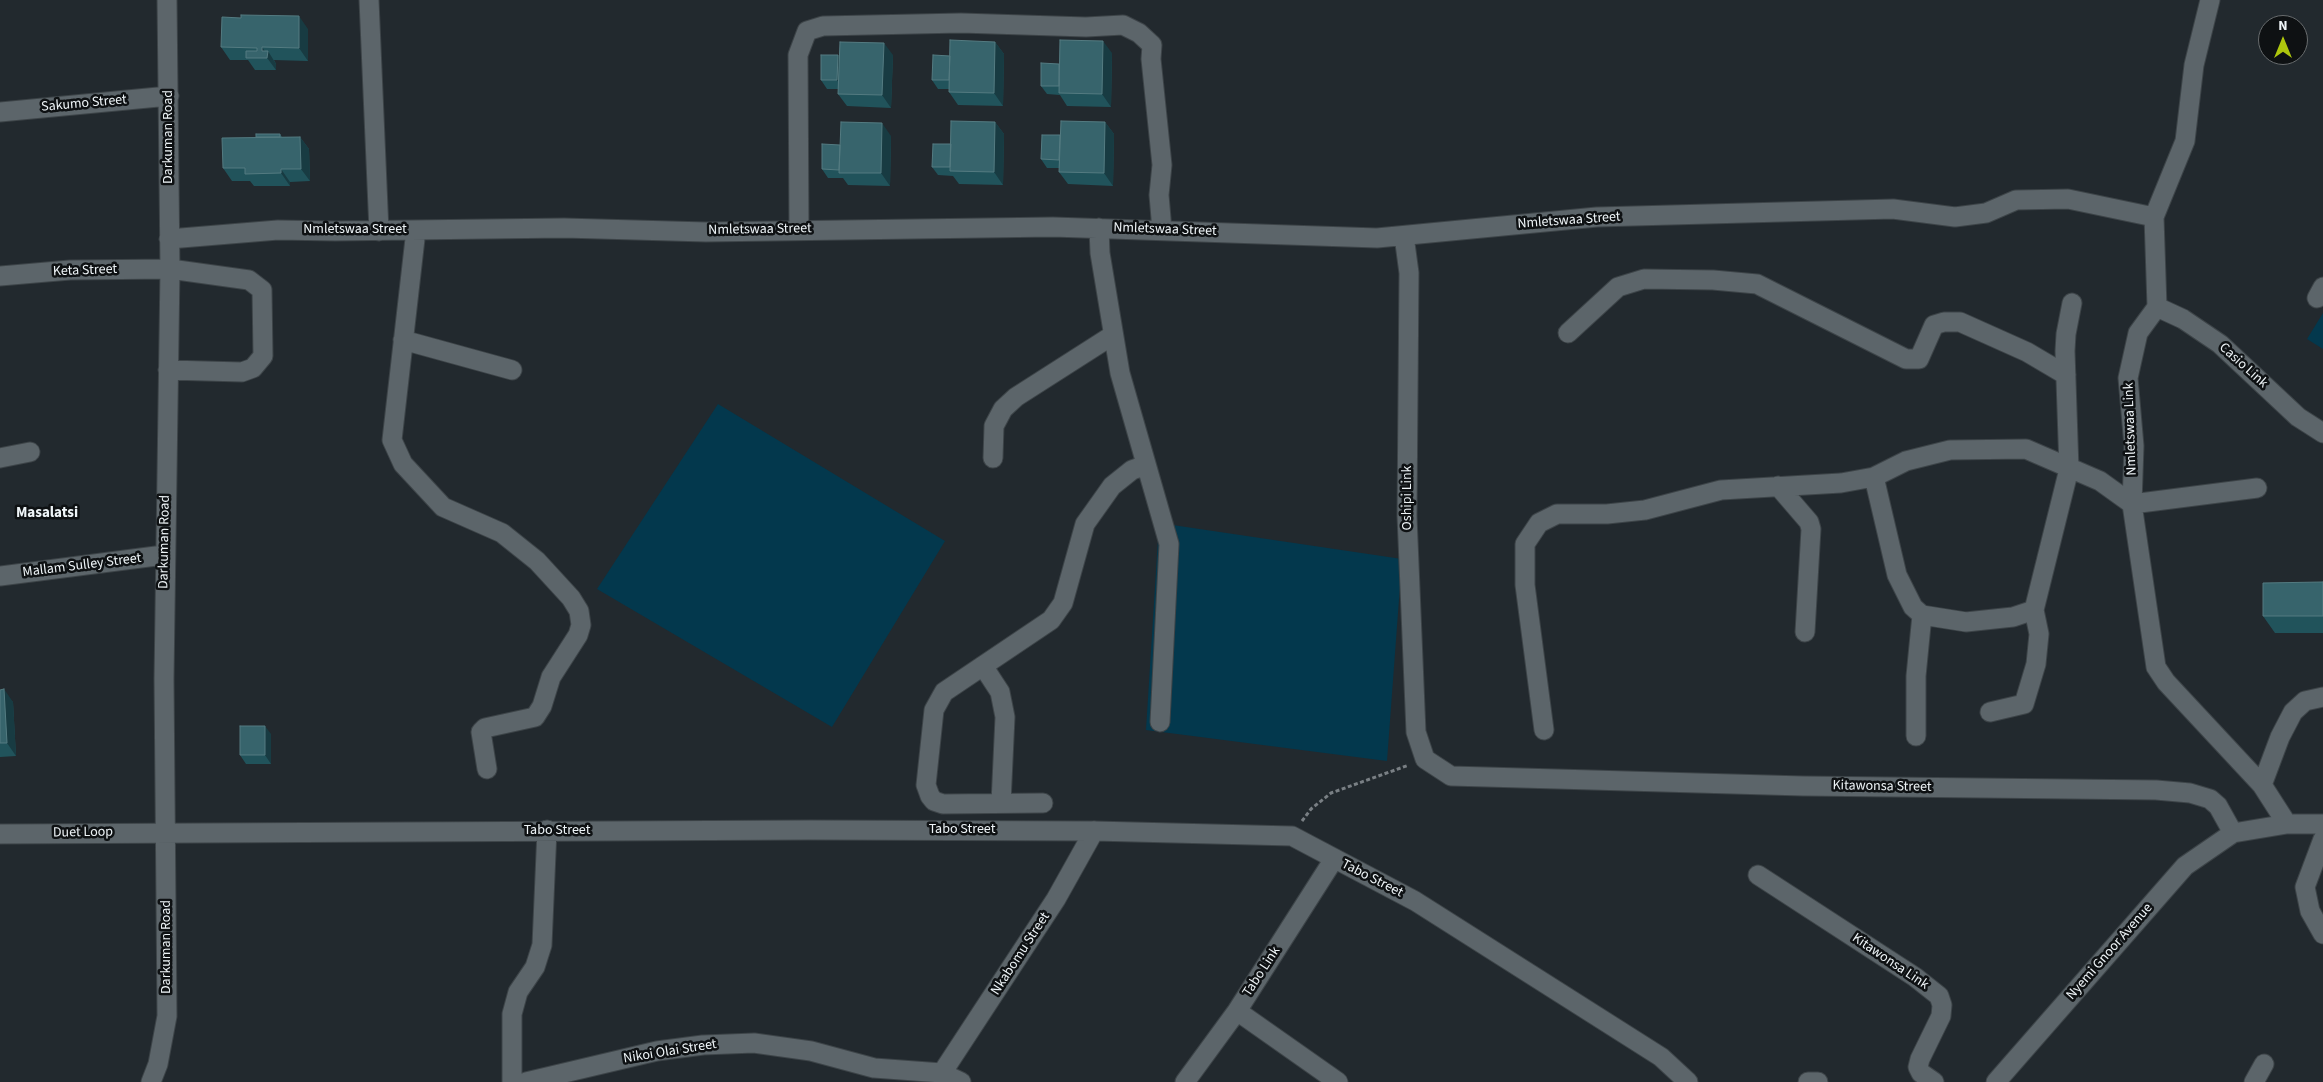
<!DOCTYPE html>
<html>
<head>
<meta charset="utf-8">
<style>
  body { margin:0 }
  #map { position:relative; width:2323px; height:1082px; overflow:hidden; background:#22292e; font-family:"Source Sans 3",sans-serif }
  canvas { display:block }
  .north { position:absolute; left:2258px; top:15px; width:50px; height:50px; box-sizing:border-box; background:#0e1113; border:1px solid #686c6e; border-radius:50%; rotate:0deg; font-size:14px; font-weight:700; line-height:20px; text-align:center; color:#eef4f7 }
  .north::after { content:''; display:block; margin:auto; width:18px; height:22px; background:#adc60d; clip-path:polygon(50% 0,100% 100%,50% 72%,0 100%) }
</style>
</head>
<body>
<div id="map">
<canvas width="2323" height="1082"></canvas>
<div class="north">N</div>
</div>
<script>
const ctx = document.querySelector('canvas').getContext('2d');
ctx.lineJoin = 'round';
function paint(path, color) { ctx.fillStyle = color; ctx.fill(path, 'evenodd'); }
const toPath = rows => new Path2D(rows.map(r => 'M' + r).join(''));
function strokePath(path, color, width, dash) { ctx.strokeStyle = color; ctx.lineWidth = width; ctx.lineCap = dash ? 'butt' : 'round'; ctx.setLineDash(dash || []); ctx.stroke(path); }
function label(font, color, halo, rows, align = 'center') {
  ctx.font = font + ' "Source Sans 3",sans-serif'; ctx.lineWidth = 5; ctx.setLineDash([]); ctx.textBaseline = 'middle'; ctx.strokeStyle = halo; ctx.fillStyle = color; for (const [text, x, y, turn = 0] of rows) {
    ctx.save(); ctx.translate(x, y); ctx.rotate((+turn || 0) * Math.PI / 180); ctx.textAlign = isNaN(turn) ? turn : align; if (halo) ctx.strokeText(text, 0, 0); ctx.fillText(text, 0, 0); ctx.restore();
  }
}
const green = toPath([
  [2323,313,2323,349,2307,339],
  [718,404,945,541,832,727,597,589],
  [1159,523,1402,559,1387,761,1146,730]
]);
const path = toPath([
  [1302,821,1311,809,1331,793,1409,765]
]);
const minor = toPath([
  [369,0,379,231],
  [2210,0,2194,65,2185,141,2154,217,2157,307,2138,333,2128,378,2134,446,2132,504,2156,667,2166,682,2262,785,2287,824],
  [0,112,169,96],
  [1099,228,1100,253,1120,373,1169,544,1160,722],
  [416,230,392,440,403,464,443,507,502,533,537,561,571,598,579,611,581,625,578,635,551,677,542,706,535,717,485,728,481,732,487,769],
  [799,230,798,55,807,31,823,26,961,23,1086,27,1123,25,1139,33,1152,45,1151,59,1162,165,1159,195,1162,230],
  [1404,236,1409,273,1407,516,1416,732,1425,759,1451,776,1803,786,2156,790,2190,793,2210,799,2218,806,2233,833],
  [169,239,278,230,335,231,564,228,706,232,1053,227,1377,238,1597,217,1893,209,1955,217,1986,213,2016,200,2068,199,2154,217],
  [0,276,70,270,170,269,249,280,262,290,263,356,253,368,242,372,168,370],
  [2317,298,2323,287],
  [2157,307,2183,319,2220,344,2298,417,2323,433],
  [1568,333,1618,287,1644,279,1713,280,1757,284,1906,359,1919,359,1934,325,1944,322,1960,322,2027,352,2066,375],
  [403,340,512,370],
  [0,458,30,452],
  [993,458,994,426,1003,409,1016,397,1113,335],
  [1874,477,1897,575,1913,607,1922,615,1966,622,2013,617,2034,610,2069,469,2065,351,2066,334,2072,303],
  [1778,486,1809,522,1811,529,1805,632],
  [0,576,164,555],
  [983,666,1000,692,1005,717,1001,803],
  [1990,712,2024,704,2036,664,2039,634,2034,610],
  [1544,730,1525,585,1525,544,1539,523,1557,514,1607,514,1645,510,1721,490,1841,483,1874,477,1906,461,1950,450,2026,449,2100,481,2132,504,2257,488],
  [1916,736,1916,676,1922,615],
  [2262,785,2280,737,2293,712,2305,701,2323,697],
  [1043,803,943,804,934,801,930,796,926,785,934,710,944,692,1051,620,1063,603,1085,524,1112,486,1132,470,1146,465],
  [0,834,811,830,1094,831,1292,836,1415,901,1661,1057,1688,1082],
  [2323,839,2305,887,2310,911,2323,934],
  [1758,875,1915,977,1939,996,1942,1005,1941,1016,1920,1059,1918,1067,1921,1073,1934,1082],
  [1237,1011,1338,1082],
  [942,1073,1056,899,1094,831],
  [151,1082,158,1064,167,1016,164,679,170,269,167,0],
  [512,1082,512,1014,518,992,535,967,542,945,547,830],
  [526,1082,657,1051,703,1045,754,1043,811,1051,874,1068,942,1073,961,1082],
  [1185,1082,1237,1011,1334,859],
  [1808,1082,1818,1082],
  [1996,1082,2185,866,2233,833,2287,824,2323,824],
  [2254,1082,2264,1064]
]);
const wall = toPath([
  [308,29,308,61,274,60,276,64,276,70,255,70,248,60,230,60,221,47],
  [995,42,1004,54,1003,106,958,105,949,92,949,89,938,89,932,80,950,56],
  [1112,53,1111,107,1067,106,1060,95,1047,94,1041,86],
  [893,55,891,108,847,106,838,94,838,89,827,89,821,80,839,57],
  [995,122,1004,134,1003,185,959,184,953,176,938,175,932,167,951,144],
  [1105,122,1114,134,1113,186,1068,184,1059,172,1060,168,1047,168,1041,159,1060,135],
  [280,134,282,137,300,137,309,149,310,181,290,182,290,186,254,186,250,181,232,181,223,168,256,137],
  [891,136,890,186,848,185,843,178,828,178,822,169,840,145],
  [2323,582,2323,633,2275,633,2263,616],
  [0,690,13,702,16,756,0,757],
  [271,734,271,764,246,764,240,755]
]);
const shadedWall = toPath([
  [299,16,308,29,308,61,299,48],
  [1103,41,1112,53,1111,107,1102,94],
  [995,42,1004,54,1003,106,994,93],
  [884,43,893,55,891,108,882,95],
  [262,47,267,54,268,51,276,64,276,70,262,51],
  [838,55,844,64,843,89,837,80],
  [995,122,1004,134,1003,185,994,172],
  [1105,122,1114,134,1113,186,1104,173],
  [882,123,891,136,890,186,881,173],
  [300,137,309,149,310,181,301,169],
  [281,169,290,182,290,186,281,173],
  [4,689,13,702,16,756,7,743],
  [265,726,271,734,271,764,265,755]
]);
const building = toPath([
  [241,15,299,16,299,48,262,47,262,51,268,51,267,58,246,58,246,51,257,51,257,48,221,47,222,17,241,18,241,15],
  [950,40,995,42,994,93,949,92,950,40],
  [1060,40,1103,41,1102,94,1059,93,1060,40],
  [840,42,884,43,882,95,838,94,840,42],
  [821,55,838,55,837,80,821,80,821,55],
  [933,55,950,56,949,80,932,80,933,55],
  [1041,63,1059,64,1059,86,1041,86,1041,63],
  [951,121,995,122,994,172,950,171,951,121],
  [1061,121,1105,122,1104,173,1059,172,1061,121],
  [841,122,882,123,881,173,839,173,841,122],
  [256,134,280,134,280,137,256,137,256,134],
  [1042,135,1060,135,1059,160,1041,159,1042,135],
  [300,137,301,169,281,169,281,173,245,174,245,168,223,168,222,138,300,137],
  [822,144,840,145,839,170,822,169,822,144],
  [933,144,951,144,950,167,932,167,933,144],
  [2323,582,2323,616,2263,616,2263,583,2323,582],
  [4,689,7,743,0,743,0,690,4,689],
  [240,726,265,726,265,755,240,755,240,726]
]);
const streetNames = [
  ["Sakumo Street",84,104,-5],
  ["Darkuman Road",169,137,-90],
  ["Nmletswaa Street",1569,221,-4],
  ["Nmletswaa Street",355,230],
  ["Nmletswaa Street",760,230,-1],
  ["Nmletswaa Street",1165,230,2],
  ["Keta Street",85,271,-2],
  ["Casio Link",2243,366,42],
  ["Nmletswaa Link",2131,429,-92],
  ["Oshipi Link",1408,498,-90],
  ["Darkuman Road",165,542,-89],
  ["Mallam Sulley Street",82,566,-7],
  ["Kitawonsa Street",1882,787,1],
  ["Tabo Street",962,830],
  ["Tabo Street",557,831],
  ["Duet Loop",83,833,-1],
  ["Tabo Street",1372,879,27],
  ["Darkuman Road",167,947,-90],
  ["Nyemi Gnoor Avenue",2110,952,-49],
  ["Nkabomu Street",1021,954,-57],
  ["Kitawonsa Link",1890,962,34],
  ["Tabo Link",1262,972,-57],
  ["Nikoi Olai Street",670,1052,-9]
];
const neighbourhoodNames = [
  ["Masalatsi",47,514]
];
paint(green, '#03384d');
strokePath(minor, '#3d4448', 21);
strokePath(path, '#797f84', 3, [4, 2.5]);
strokePath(minor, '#5c656a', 19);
paint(wall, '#21535b');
paint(shadedWall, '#183b42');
paint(building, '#37646c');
strokePath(building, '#547b81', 1);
label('14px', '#eef4f7', '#0e1113', streetNames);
label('bold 15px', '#eef4f7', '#0e1113', neighbourhoodNames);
</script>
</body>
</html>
